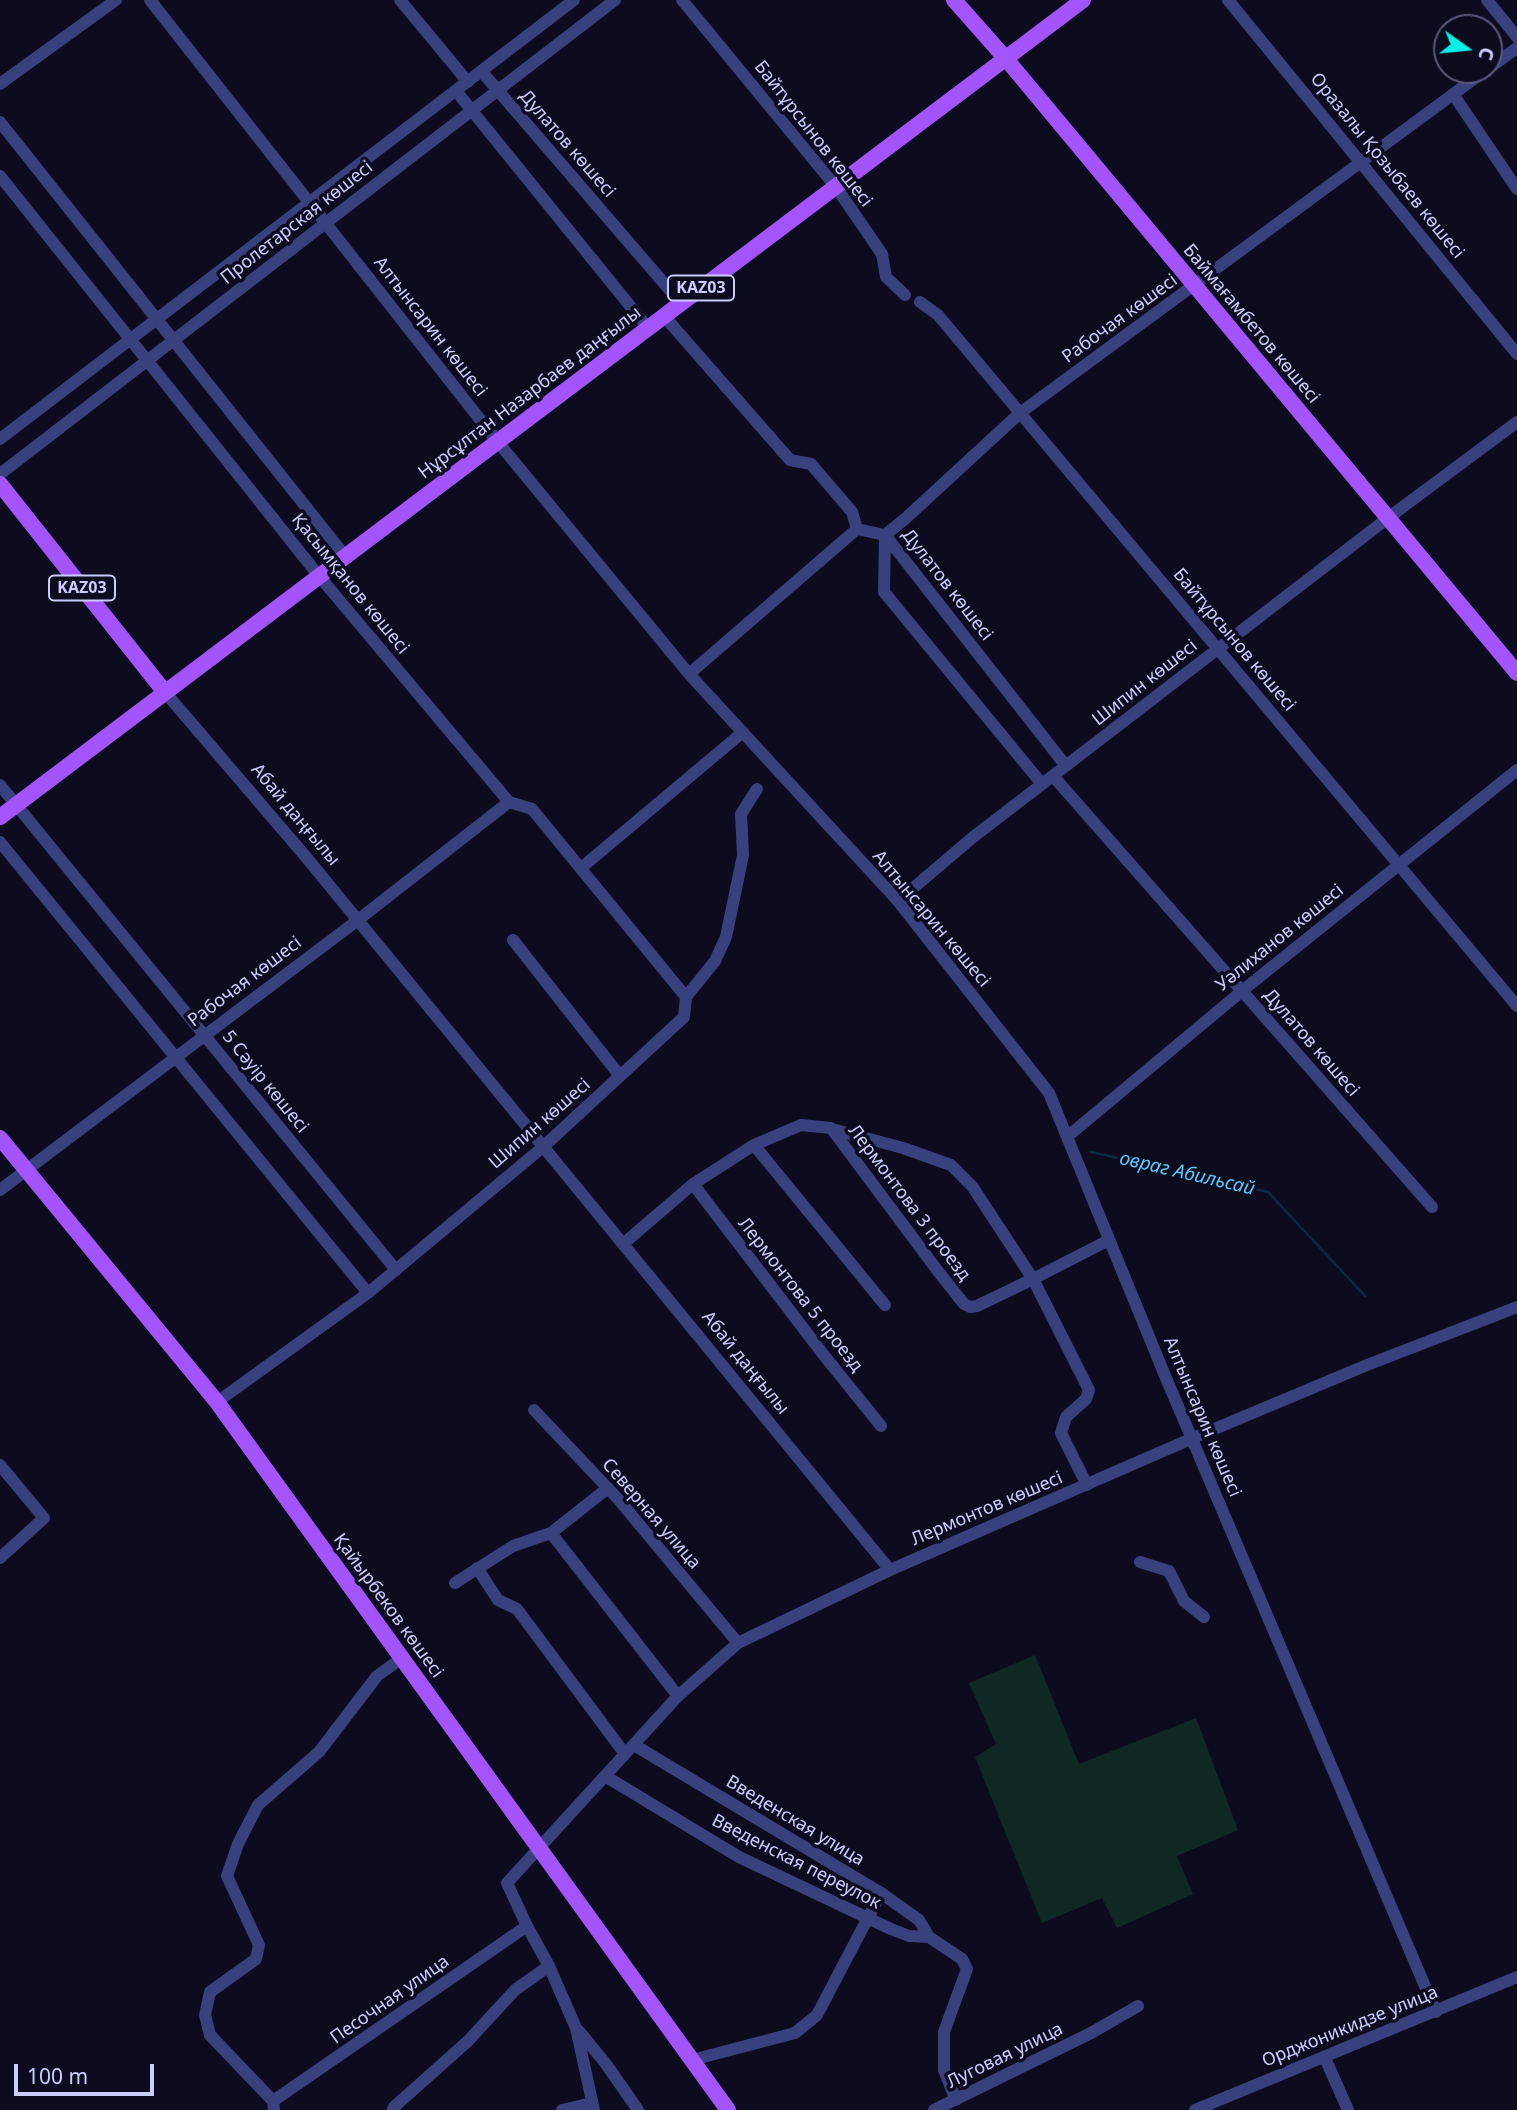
<!DOCTYPE html>
<html>
<head>
<meta charset="utf-8">
<style>
  body { margin:0 }
  #map { position:relative; width:1517px; height:2110px; overflow:hidden; background:#0d0c1f; font-family:"Noto Sans",sans-serif }
  canvas { display:block }
  .north { position:absolute; left:1433px; top:14px; width:70px; height:70px; box-sizing:border-box; background:#0d0c1f; border:2px solid #595978; border-radius:50%; rotate:105deg; font-size:19px; font-weight:700; line-height:28px; text-align:center; color:#cbcdfe }
  .north::after { content:''; display:block; margin:auto; width:24px; height:32px; background:#04f1e6; clip-path:polygon(50% 0,100% 100%,50% 72%,0 100%) }
  .scale { position:absolute; left:14px; top:2064px; width:140px; height:32px; box-sizing:border-box; border:4px solid #cbcdfe; border-top:0; padding-left:9px; font-size:21px; line-height:24px; white-space:nowrap; color:#cbcdfe; -webkit-text-stroke:5px #0d0c1f; paint-order:stroke }
</style>
</head>
<body>
<div id="map">
<canvas width="1517" height="2110"></canvas>
<div class="north">С</div>
<div class="scale">100 m</div>
</div>
<script>
const ctx = document.querySelector('canvas').getContext('2d');
ctx.lineJoin = 'round';
function paint(path, color) { ctx.fillStyle = color; ctx.fill(path, 'evenodd'); }
const toPath = rows => new Path2D(rows.map(r => 'M' + r).join(''));
function strokePath(path, color, width, dash) { ctx.strokeStyle = color; ctx.lineWidth = width; ctx.lineCap = dash ? 'butt' : 'round'; ctx.setLineDash(dash || []); ctx.stroke(path); }
function label(font, color, halo, rows, align = 'center') {
  ctx.font = font + ' "Noto Sans",sans-serif'; ctx.lineWidth = 7; ctx.setLineDash([]); ctx.textBaseline = 'middle'; ctx.strokeStyle = halo; ctx.fillStyle = color; for (const [text, x, y, turn = 0] of rows) {
    ctx.save(); ctx.translate(x, y); ctx.rotate((+turn || 0) * Math.PI / 180); ctx.textAlign = isNaN(turn) ? turn : align; if (halo) ctx.strokeText(text, 0, 0); ctx.fillText(text, 0, 0); ctx.restore();
  }
}
const green = toPath([
  [1035,1655,1079,1764,1196,1718,1238,1830,1177,1856,1193,1894,1117,1928,1102,1898,1042,1923,975,1757,996,1744,969,1683]
]);
const stream = toPath([
  [1091,1152,1268,1192,1365,1296]
]);
const minor = toPath([
  [150,0,497,441,689,674,898,901,1049,1093,1166,1378,1436,2012],
  [400,0,468,82],
  [682,0,836,187,882,254,886,277,905,295],
  [1228,0,1517,354],
  [1487,0,1517,37],
  [1489,68,1517,48],
  [482,72,681,303],
  [0,84,116,0],
  [456,91,648,328],
  [1453,94,1517,189],
  [0,122,345,556],
  [0,176,319,576,509,802,532,809,686,997],
  [920,302,938,315,1517,1006],
  [664,316,790,460,811,464,852,512,857,529],
  [0,439,574,0],
  [0,474,615,0],
  [857,529,885,535],
  [885,535,906,518,1020,413,1486,70],
  [885,535,884,592,1042,784],
  [885,535,1066,766],
  [689,674,857,529],
  [164,691,306,857,890,1570],
  [1053,776,1432,1207],
  [0,785,396,1270],
  [0,842,368,1293],
  [581,868,743,732],
  [898,901,972,838,1388,518,1517,422],
  [513,940,620,1076],
  [832,1129,903,1148,951,1165,972,1186,1033,1279,1089,1390,1086,1399,1066,1417,1061,1433,1087,1485],
  [1067,1137,1242,991,1517,770],
  [754,1145,885,1305],
  [693,1184,823,1354,881,1426],
  [0,1190,358,920,509,802],
  [623,1244,693,1184,754,1145,801,1125,831,1128,937,1270,964,1304,970,1307,977,1306,1033,1279,1109,1240],
  [217,1402,368,1293,543,1147,684,1017,686,997,715,961,726,937,743,855,741,814,757,789],
  [534,1410,619,1500,738,1643],
  [0,1465,44,1518,0,1558],
  [551,1533,678,1696],
  [1140,1562,1169,1571,1184,1601,1204,1617],
  [477,1568,498,1600,517,1609,625,1754],
  [455,1583,513,1546,551,1533,608,1488],
  [634,1745,881,1893,919,1920,929,1937],
  [605,1776,739,1857,891,1929,909,1936,929,1937,962,1959,967,1969,944,2032,944,2070,956,2100],
  [579,2031,606,2064,638,2110],
  [1325,2058,1348,2110],
  [692,2060,795,2033,817,2015,881,1893],
  [273,2101,527,1926],
  [274,2110,273,2101,210,2035,205,2015,210,1992,256,1959,259,1945,227,1876,238,1844,258,1805,319,1752,377,1676,402,1658],
  [393,2110,394,2107,468,2041,515,1990,549,1966],
  [562,2110,592,2103],
  [594,2110,576,2028,549,1966,527,1926,507,1883,678,1696,738,1643,890,1570,1193,1438,1367,1365,1517,1307],
  [934,2110,1091,2033,1138,2006],
  [1195,2110,1517,1977]
]);
const major = toPath([
  [954,0,1007,60,1517,673],
  [0,484,164,691],
  [0,817,1083,0],
  [0,1138,217,1402,728,2110]
]);
const shields = [
  [701,288,66],
  [82,588,66]
];
const shieldNames = [
  ["KАZ03",701,288],
  ["KАZ03",82,588]
];
const streetNames = [
  ["Байтұрсынов көшесі",813,134,52],
  ["Дулатов көшесі",567,144,49],
  ["Оразалы Қозыбаев көшесі",1387,166,51],
  ["Пролетарская көшесі",297,223,-38],
  ["Рабочая көшесі",1120,319,-36],
  ["Баймағамбетов көшесі",1251,324,50],
  ["Алтынсарин көшесі",430,327,52],
  ["Нұрсұлтан Назарбаев даңғылы",530,393,-37],
  ["Қасымқанов көшесі",350,584,51],
  ["Дулатов көшесі",947,585,52],
  ["Байтұрсынов көшесі",1234,640,50],
  ["Шипин көшесі",1145,683,-38],
  ["Абай даңғылы",295,815,50],
  ["Алтынсарин көшесі",931,919,50],
  ["Уәлиханов көшесі",1280,938,-39],
  ["Рабочая көшесі",245,982,-37],
  ["Дулатов көшесі",1311,1043,49],
  ["5 Сәуір көшесі",265,1082,51],
  ["Шипин көшесі",540,1124,-41],
  ["Лермонтова 3 проезд",909,1203,53],
  ["Лермонтова 5 проезд",800,1295,52],
  ["Абай даңғылы",745,1363,51],
  ["Алтынсарин көшесі",1202,1417,67],
  ["Лермонтов көшесі",987,1509,-23],
  ["Северная улица",651,1514,49],
  ["Қайырбеков көшесі",388,1606,54],
  ["Введенская улица",795,1821,31],
  ["Введенская переулок",796,1862,27],
  ["Песочная улица",390,2000,-35],
  ["Орджоникидзе улица",1350,2027,-22],
  ["Луговая улица",1005,2056,-26]
];
const waterNames = [
  ["овраг Абильсай",1187,1174,13]
];
paint(green, '#102824');
strokePath(stream, '#0d2a43', 2.5);
strokePath(minor, '#38407d', 12);
strokePath(major, '#a454fc', 16);
for (const [x, y, w] of shields) { const box = new Path2D(); box.roundRect(x - w / 2, y - 12.5, w, 25, 5); ctx.fillStyle = '#0d0c1f'; ctx.fill(box); strokePath(box, '#cbcdfe', 2); }
label('bold 16px', '#cbcdfe', null, shieldNames);
label('18px', '#cbcdfe', '#0d0c1f', streetNames);
label('italic 19px', '#5bcafc', '#0d0c1f', waterNames);
</script>
</body>
</html>
